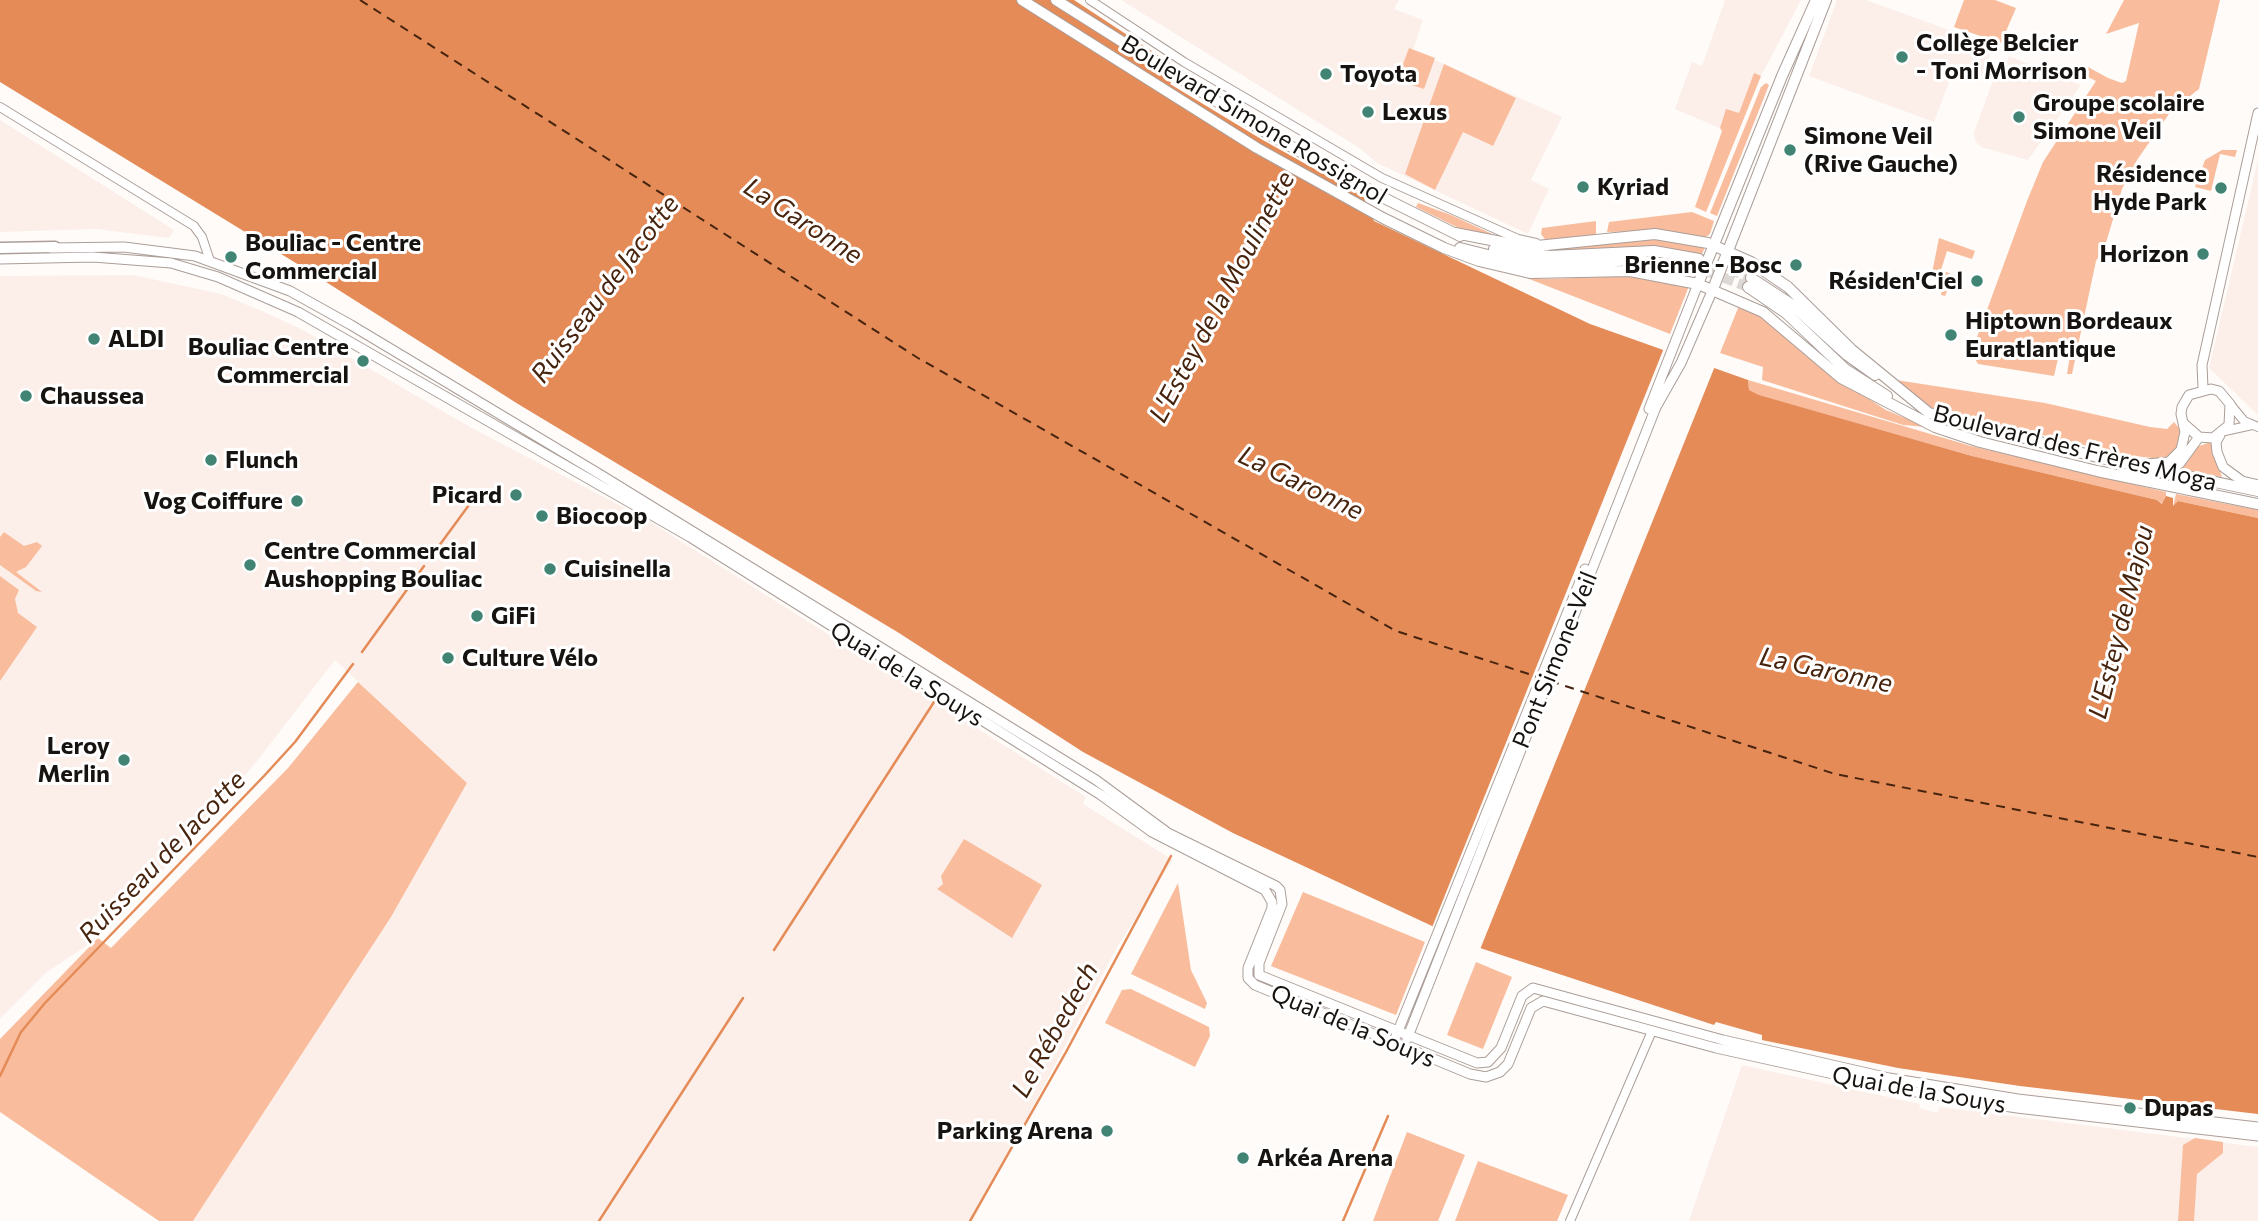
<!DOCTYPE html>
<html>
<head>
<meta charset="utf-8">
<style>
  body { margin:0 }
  canvas { display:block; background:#fefbf9 }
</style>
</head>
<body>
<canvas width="2258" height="1221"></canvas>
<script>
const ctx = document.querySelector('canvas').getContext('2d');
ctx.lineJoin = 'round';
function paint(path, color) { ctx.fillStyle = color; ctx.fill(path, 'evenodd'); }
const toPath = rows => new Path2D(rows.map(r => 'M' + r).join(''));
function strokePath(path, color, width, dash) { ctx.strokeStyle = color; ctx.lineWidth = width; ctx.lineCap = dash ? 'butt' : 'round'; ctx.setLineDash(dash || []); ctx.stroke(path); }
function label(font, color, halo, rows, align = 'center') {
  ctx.font = font + ' Commissioner,sans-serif'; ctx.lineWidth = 6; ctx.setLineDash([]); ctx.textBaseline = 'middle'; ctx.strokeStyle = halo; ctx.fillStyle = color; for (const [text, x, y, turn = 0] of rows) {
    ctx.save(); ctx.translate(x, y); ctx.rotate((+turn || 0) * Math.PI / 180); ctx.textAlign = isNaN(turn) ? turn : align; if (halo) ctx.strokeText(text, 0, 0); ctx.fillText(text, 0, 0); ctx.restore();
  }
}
const built = toPath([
  [1121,0,1399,0,1394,9,1423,20,1413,50,1562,117,1531,180,1549,189,1528,234,1377,163,1361,149],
  [1725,0,1801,0,1761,76,1754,74,1739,113,1726,110,1720,128,1675,109,1692,62,1702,66],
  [1837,0,1866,0,1993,46,1981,78,1954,69,1934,122,1809,76],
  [2009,56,2081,85,2028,160,1981,147,1975,141,1974,132,1995,75,2004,68],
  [0,120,174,230,169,238,96,229,0,232],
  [2258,160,2258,415,2209,368],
  [133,275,221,294,262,311,303,330,470,427,644,518,1086,797,1083,804,1173,860,1117,947,973,1221,193,1221,391,917,467,783,335,660,257,761,181,852,89,944,47,972,0,1019,0,276],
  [1742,1065,1920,1104,1919,1108,1937,1113,1940,1107,2258,1147,2258,1221,1689,1221]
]);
const green = toPath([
  [1964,0,1995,0,2016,8,2001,43,1954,27],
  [2124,0,2220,0,2199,89,2171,111,2137,160,2122,189,2105,246,2096,261,2072,374,2067,374,2070,356,2059,354,2054,376,1978,364,1974,357,1980,340,1977,337,2027,201,2043,162,2096,81,2084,75,2088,67,2108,78,2122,83,2126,81,2139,23,2106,34],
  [1409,48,1435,58,1424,89,1397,80],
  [1444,64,1516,98,1493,146,1463,132,1435,190,1405,174],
  [1754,73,1761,76,1706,212,1695,207,1722,131,1720,128,1726,109,1739,113],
  [1766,83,1769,85,1717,216,1710,213,1761,87],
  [2222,150,2237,150,2235,157,2220,154,2211,191,2195,187,2205,160],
  [1418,203,1451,215,1501,238,1469,233,1416,207],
  [1692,212,1714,221,1710,234,1704,238,1652,231,1607,232,1609,222],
  [1596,221,1596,236,1547,242,1541,234,1542,228],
  [1939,238,1975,251,1972,259,1947,251,1941,270,1954,275,1945,296,1941,295,1943,278,1932,273],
  [1650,239,1705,247,1702,254,1647,246,1570,252,1540,251],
  [1519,275,1544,279,1635,276,1689,286,1670,334],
  [1740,303,1768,319,1835,377,1886,410,1926,427,1903,425,1762,380,1763,367,1720,353],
  [1748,380,1971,446,2166,492,2166,496,2163,504,2157,500,1972,456,1758,395,1749,390],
  [1896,380,2045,403,2150,427,2167,429,2174,422,2180,429,2181,440,2171,456,2162,459,2125,455,1936,409,1922,405],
  [2211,442,2222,477,2178,470,2196,447],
  [2176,494,2258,510,2258,518,2178,501,2173,507],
  [4,532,24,546,37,542,42,546,26,567,16,572,42,592,36,591,0,565,0,537],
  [0,576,19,590,15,599,18,613,37,627,0,681],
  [358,682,467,783,391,917,193,1221,159,1221,0,1112,0,1039,98,938,111,948,288,768],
  [964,839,1042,885,1012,938,937,889,943,884,941,876],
  [1178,883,1191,970,1207,1003,1205,1009,1131,974],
  [1303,892,1425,942,1396,1015,1271,966],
  [1476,962,1512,977,1483,1049,1447,1035],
  [1131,989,1209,1027,1210,1036,1195,1067,1105,1023,1122,990],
  [1407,1132,1465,1155,1438,1221,1373,1221],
  [2195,1138,2223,1142,2223,1153,2197,1174,2194,1221,2178,1221,2183,1145],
  [1478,1161,1568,1195,1557,1221,1455,1221]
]);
const water = toPath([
  [0,0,1074,0,1179,69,1170,84,1261,139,1363,196,1374,221,1590,324,1748,380,1749,390,1759,395,1972,456,2157,500,2162,504,2166,496,2173,498,2173,506,2178,501,2258,518,2258,1114,2020,1086,1898,1068,1762,1040,1762,1035,1716,1022,1714,1025,1477,947,1233,833,1083,752,899,633,518,404,304,268,0,82]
]);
const pier = toPath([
  [1664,348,1715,366,1479,952,1431,930]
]);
const stream = toPath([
  [433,554,480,490],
  [362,652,424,566],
  [774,950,934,702],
  [0,1076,21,1032,45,1003,264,776,295,742,353,664],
  [599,1221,743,998],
  [970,1221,1066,1052,1171,856],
  [1343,1221,1388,1116]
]);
const ferry = toPath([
  [360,0,918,358,1396,631,1538,677],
  [1550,681,1835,774,2258,857]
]);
const primaryTunnel = toPath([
  [1702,259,1751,278],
  [1696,267,1748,287]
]);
const tertiary = toPath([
  [1090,0,1184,62,1382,178,1518,239,1536,243],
  [0,107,194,226,202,237,210,261],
  [2230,404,2244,421,2258,427],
  [2225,431,2252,425],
  [1570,1221,1652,1031]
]);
const secondary = toPath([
  [51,248,124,247,195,256,290,291,351,325,601,475,1096,780,1168,833,1276,886,1280,890,1282,904,1259,963,1259,975,1477,1063,1488,1062,1501,1048,1522,996,1533,988,1723,1040,1889,1078,2018,1099,2258,1127],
  [0,259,93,257,171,263,218,277,298,312,690,537,1101,795,1152,832,1265,890,1272,902,1272,908,1248,968,1248,978,1255,985,1470,1074,1486,1077,1500,1072,1508,1064,1531,1008,1543,1001,1716,1048,1910,1091,2017,1108,2258,1136],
  [2203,388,2202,365,2258,113],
  [1649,409,1698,284],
  [2220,435,2216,442,2217,452,2223,467,2242,481,2258,485],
  [2147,464,2169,462,2181,450,2185,432,2181,414,2182,407,2189,395,2211,389,2219,391,2230,404,2229,425,2213,438,2199,437,2183,423],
  [2124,473,2152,475,2171,470,2180,463,2199,437],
  [1396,1036,1585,569],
  [1407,1039,1656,407,1681,363,1713,289]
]);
const primary = toPath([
  [1022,0,1257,148,1383,218,1444,248,1479,261,1530,273,1630,271,1698,284,1763,312,1841,378,1935,427,1980,442,2097,471,2258,504],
  [1056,0,1270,135,1388,200,1460,236],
  [1455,233,1527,247,1655,234,1708,243,1751,262,1788,287,1852,350,1929,413,2101,458,2258,491],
  [1460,248,1512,261,1550,266,1631,260,1696,267],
  [1494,249,1550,256,1654,251,1699,259],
  [1751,278,1791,304,1847,355,1875,375],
  [1698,284,1782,76,1816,0],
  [1748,287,1786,313,1845,369,1887,396],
  [1713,289,1826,0]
]);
const trunk = toPath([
  [0,248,55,247]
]);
const markers = [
  [1902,57,7,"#428474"],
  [1326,74,7,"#428474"],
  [1368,112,7,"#428474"],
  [2019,117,7,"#428474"],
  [1790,150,7,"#428474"],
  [1583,187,7,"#428474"],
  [2221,188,7,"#428474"],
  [2203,254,7,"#428474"],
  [231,257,7,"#428474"],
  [1796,265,7,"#428474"],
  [1977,281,7,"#428474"],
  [1951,335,7,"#428474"],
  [94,339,7,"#428474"],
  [363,361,7,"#428474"],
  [26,396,7,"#428474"],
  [211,460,7,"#428474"],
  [516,495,7,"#428474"],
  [297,501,7,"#428474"],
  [542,516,7,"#428474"],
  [250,565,7,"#428474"],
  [550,569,7,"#428474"],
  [477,616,7,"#428474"],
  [448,658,7,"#428474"],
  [124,760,7,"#428474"],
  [2130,1108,7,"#428474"],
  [1107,1131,7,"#428474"],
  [1243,1158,7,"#428474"]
];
const poiNames = [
  ["Collège Belcier",1916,43],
  ["- Toni Morrison",1916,71],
  ["Toyota",1340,74],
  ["Groupe scolaire",2033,103],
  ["Simone Veil",2033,131],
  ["Lexus",1382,112],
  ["Simone Veil",1804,136],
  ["(Rive Gauche)",1804,164],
  ["Résidence",2207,174,"right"],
  ["Hyde Park",2207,202,"right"],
  ["Kyriad",1597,187],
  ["Bouliac - Centre",245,243],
  ["Commercial",245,271],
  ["Horizon",2189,254,"right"],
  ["Brienne - Bosc",1782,265,"right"],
  ["Résiden'Ciel",1963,281,"right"],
  ["Hiptown Bordeaux",1965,321],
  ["Euratlantique",1965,349],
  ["ALDI",108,339],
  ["Bouliac Centre",349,347,"right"],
  ["Commercial",349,375,"right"],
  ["Chaussea",40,396],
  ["Flunch",225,460],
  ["Picard",502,495,"right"],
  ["Vog Coiffure",283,501,"right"],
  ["Biocoop",556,516],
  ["Centre Commercial",264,551],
  ["Aushopping Bouliac",264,579],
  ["Cuisinella",564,569],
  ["GiFi",491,616],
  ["Culture Vélo",462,658],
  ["Leroy",110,746,"right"],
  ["Merlin",110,774,"right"],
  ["Dupas",2144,1108],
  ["Parking Arena",1093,1131,"right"],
  ["Arkéa Arena",1257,1158]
];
const streetNames = [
  ["Boulevard Simone Rossignol",1254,120,31],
  ["Boulevard des Frères Moga",2075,448,14],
  ["Pont Simone-Veil",1555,660,-68],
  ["Quai de la Souys",907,674,32],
  ["Quai de la Souys",1353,1026,23],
  ["Quai de la Souys",1919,1090,10]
];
const waterNames = [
  ["La Garonne",803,221,33],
  ["Ruisseau de Jacotte",605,289,-53],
  ["L'Estey de la Moulinette",1222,297,-62],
  ["La Garonne",1301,483,26],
  ["L'Estey de Majou",2121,622,-76],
  ["La Garonne",1826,670,12],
  ["Ruisseau de Jacotte",162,857,-46],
  ["Le Rébedech",1055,1030,-61]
];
paint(built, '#fcefe9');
paint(green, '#f9bd9d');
paint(water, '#e48b58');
paint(pier, '#fefbf9');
strokePath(stream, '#e48b58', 2.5);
strokePath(ferry, '#47240e', 2, [9, 7]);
strokePath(primaryTunnel, '#dbd8d6', 10, [10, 5]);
strokePath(tertiary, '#ab9e98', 10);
strokePath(secondary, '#ab9e98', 11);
strokePath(primary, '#ab9e98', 12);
strokePath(trunk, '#ab9e98', 13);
strokePath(tertiary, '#fff', 8);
strokePath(secondary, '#fff', 9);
strokePath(primary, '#fff', 10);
strokePath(trunk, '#fff', 10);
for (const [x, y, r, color] of markers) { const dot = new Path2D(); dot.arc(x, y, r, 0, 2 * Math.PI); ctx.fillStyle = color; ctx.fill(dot); strokePath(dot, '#fff', 2.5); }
label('bold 24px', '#171310', '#fff', poiNames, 'left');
label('24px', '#171310', '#fff', streetNames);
label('italic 26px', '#47240e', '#fff', waterNames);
</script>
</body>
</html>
